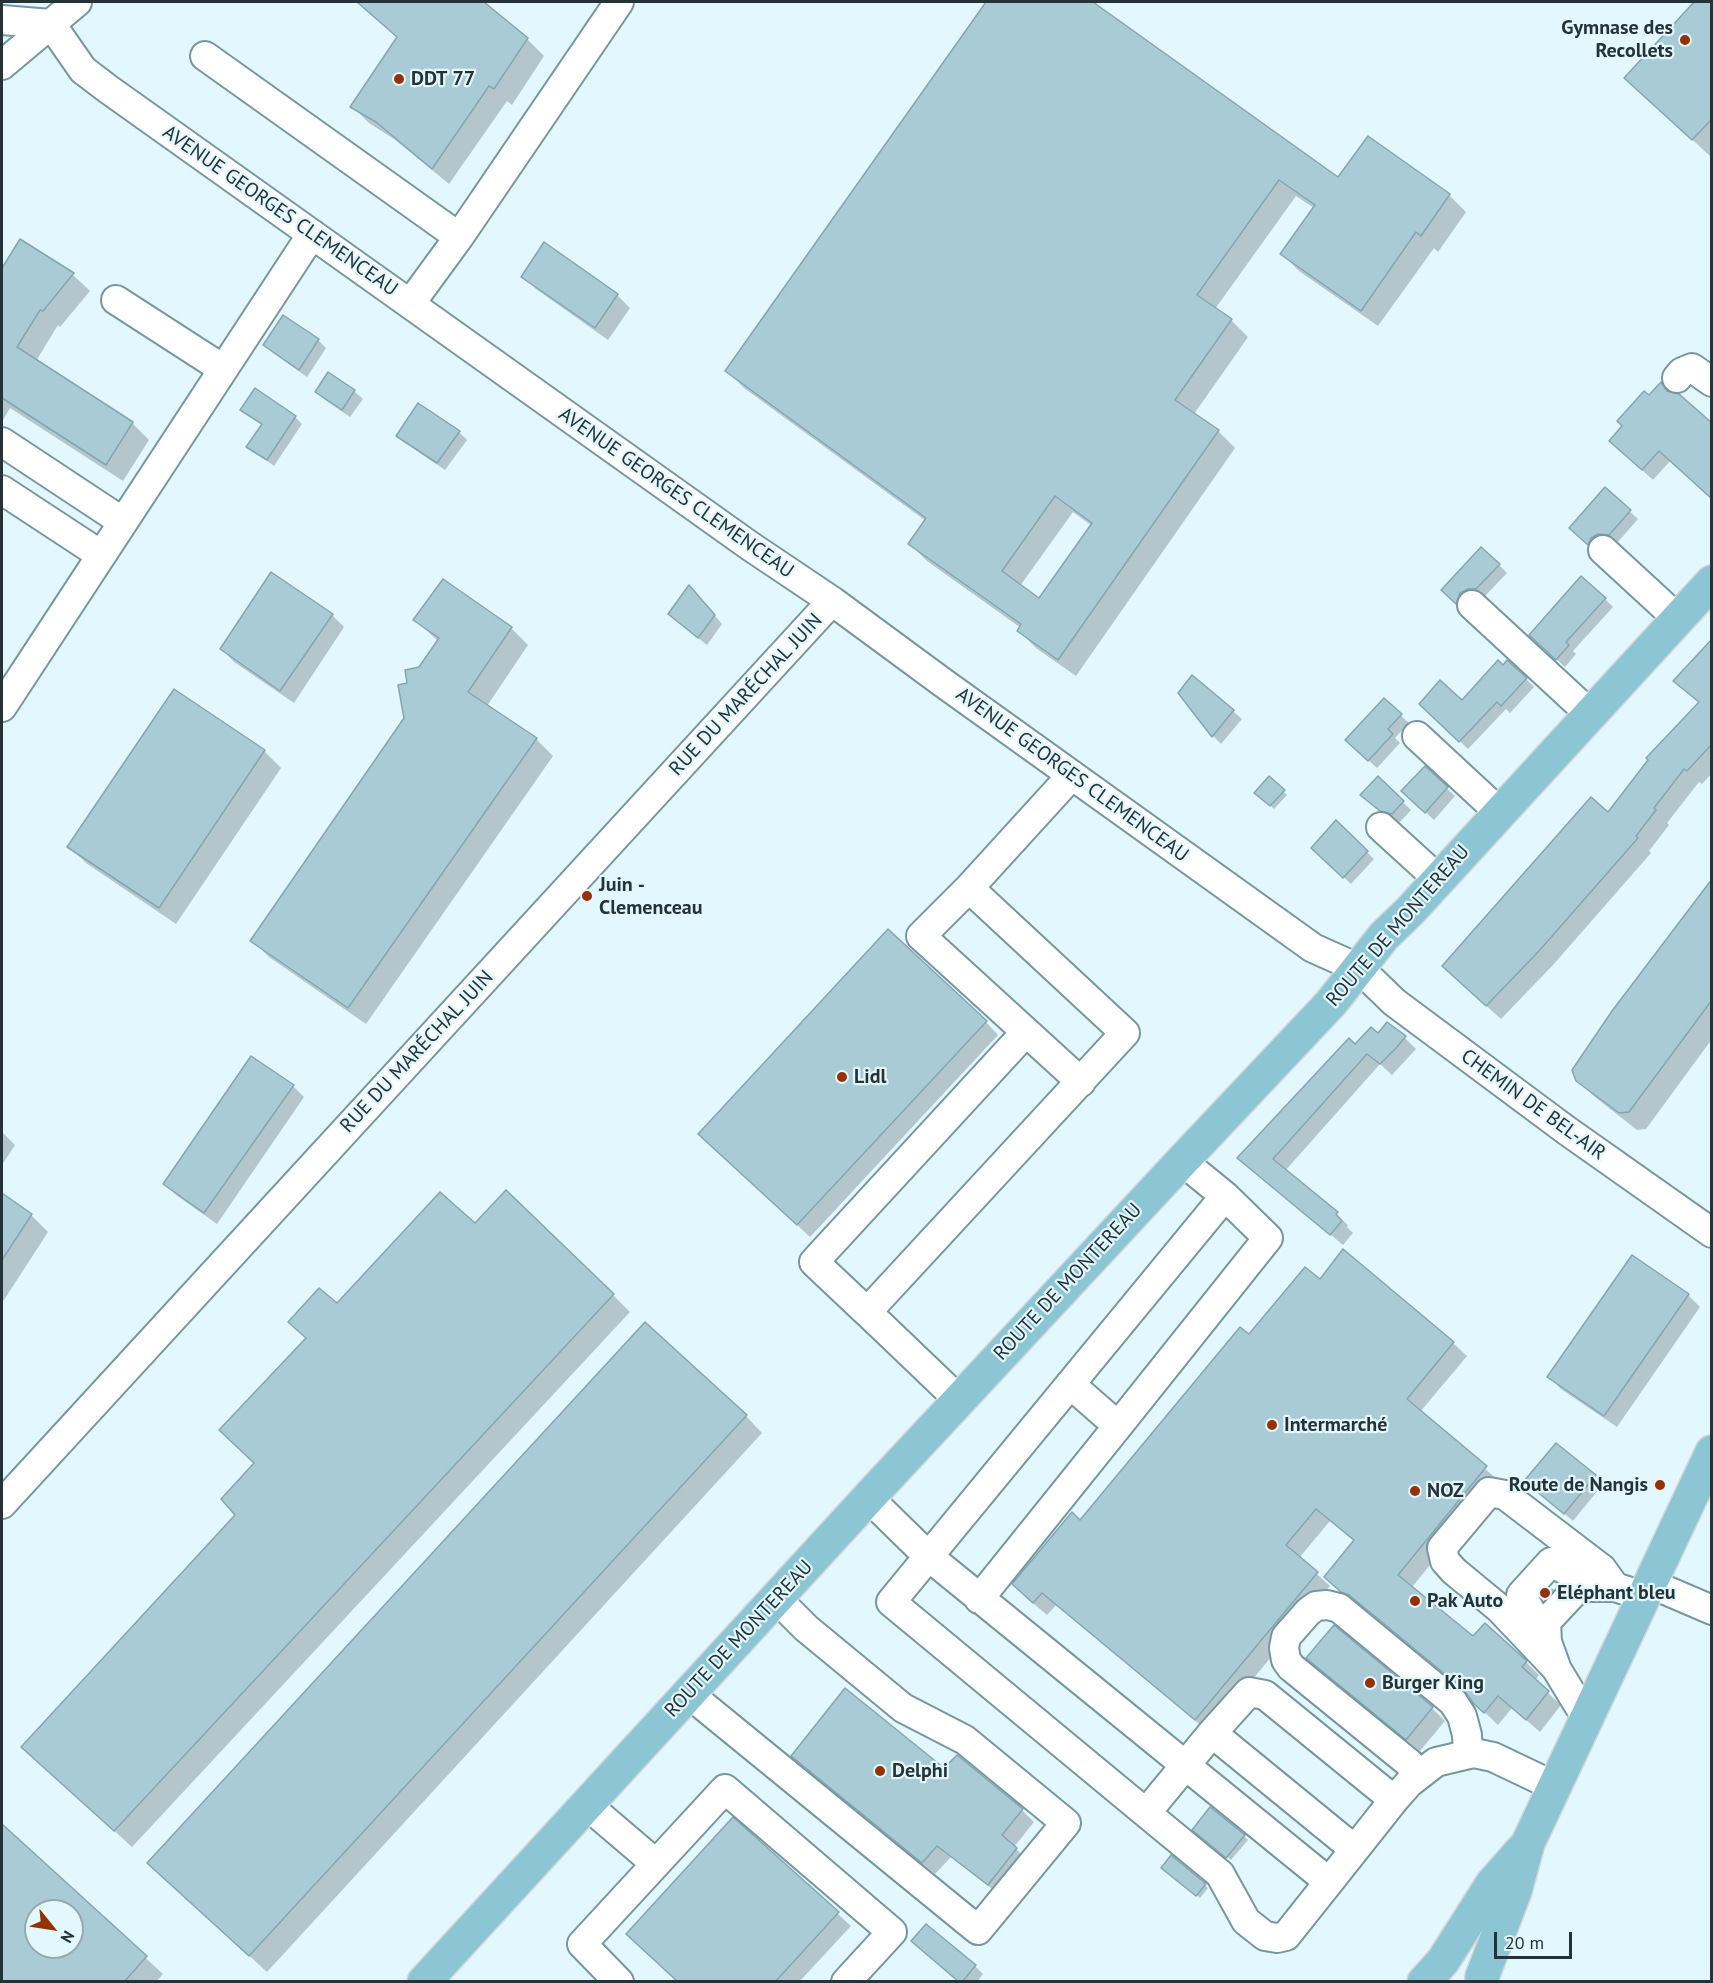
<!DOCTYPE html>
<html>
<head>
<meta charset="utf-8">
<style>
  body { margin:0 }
  #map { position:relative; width:1713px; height:1983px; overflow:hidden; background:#e2f7fe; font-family:"PT Sans",sans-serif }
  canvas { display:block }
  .frame { position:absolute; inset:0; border:3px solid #253337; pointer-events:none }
  .north { position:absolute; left:24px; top:1899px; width:60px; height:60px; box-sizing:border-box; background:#e2f7fe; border:2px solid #96a9ae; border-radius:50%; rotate:120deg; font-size:16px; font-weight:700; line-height:24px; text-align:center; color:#253337 }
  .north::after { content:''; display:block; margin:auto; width:21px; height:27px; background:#963104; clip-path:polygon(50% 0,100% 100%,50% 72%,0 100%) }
  .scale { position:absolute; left:1494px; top:1932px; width:78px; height:27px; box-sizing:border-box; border:3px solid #253337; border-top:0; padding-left:8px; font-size:18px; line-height:21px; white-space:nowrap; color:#253337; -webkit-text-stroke:4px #e2f7fe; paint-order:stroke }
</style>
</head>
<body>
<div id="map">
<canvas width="1713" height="1983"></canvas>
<div class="frame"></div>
<div class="north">N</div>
<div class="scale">20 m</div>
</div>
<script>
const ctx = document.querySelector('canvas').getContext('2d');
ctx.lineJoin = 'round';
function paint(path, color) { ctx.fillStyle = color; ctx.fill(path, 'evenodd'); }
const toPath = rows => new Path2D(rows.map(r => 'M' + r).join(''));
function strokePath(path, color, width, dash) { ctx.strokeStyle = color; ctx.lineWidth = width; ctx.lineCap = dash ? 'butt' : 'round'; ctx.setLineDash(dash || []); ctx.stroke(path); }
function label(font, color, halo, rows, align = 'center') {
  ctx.font = font + ' "PT Sans",sans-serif'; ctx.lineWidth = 4.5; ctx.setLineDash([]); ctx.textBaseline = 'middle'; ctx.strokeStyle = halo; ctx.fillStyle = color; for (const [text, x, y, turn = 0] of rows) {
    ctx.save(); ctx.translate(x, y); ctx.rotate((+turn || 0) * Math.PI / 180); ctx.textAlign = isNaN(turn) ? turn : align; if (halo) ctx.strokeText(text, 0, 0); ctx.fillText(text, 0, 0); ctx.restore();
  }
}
const shadow = toPath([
  [358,2,481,2,527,39,544,56,512,105,507,101,449,184,394,139,369,123,352,106,399,38],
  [987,2,1090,2,1339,179,1449,195,1466,212,1438,252,1434,248,1378,326,1299,271,1282,254,1314,208,1296,196,1215,309,1231,320,1248,337,1194,414,1218,431,1235,448,1076,676,1036,648,1019,631,1021,628,927,561,910,544,926,521,744,388,727,371],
  [1073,512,1092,526,1039,600,1020,586],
  [1696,2,1712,2,1712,154,1710,156,1626,78],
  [21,241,73,275,90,291,60,327,58,325,36,361,132,423,149,440,123,481,10,408,2,422,2,270],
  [544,244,617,295,630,308,608,340,536,289,523,276],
  [318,340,326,348,307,377,273,353,265,344],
  [329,374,354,391,363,399,350,417,325,400,317,392],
  [1661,384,1710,424,1712,422,1712,498,1670,461,1653,480,1621,451,1649,398],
  [242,409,295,417,302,424,274,466,248,447,263,425],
  [459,432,467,440,445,470,407,444,398,436],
  [1605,489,1638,519,1617,543,1606,542,1597,551,1579,536],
  [1499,565,1507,573,1484,597,1476,597,1465,611,1451,598],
  [697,595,722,624,707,645,678,622],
  [1605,599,1613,607,1573,651,1576,654,1565,667,1539,643],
  [332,615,344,627,294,703,234,662,222,649],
  [415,620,511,628,528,645,487,706,536,739,553,756,366,1024,269,957,252,940,405,719,409,685,438,641],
  [1712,642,1712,773,1702,784,1699,782,1667,823,1669,825,1649,851,1651,853,1553,965,1501,1019,1458,980,1608,814,1700,703,1675,681],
  [1193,677,1242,719,1221,744,1213,736],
  [1526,679,1534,687,1510,713,1506,709,1468,749,1421,704,1462,702],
  [1384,700,1409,723,1395,738,1400,743,1377,768,1355,748],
  [264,751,281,768,176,924,86,863,69,846],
  [1425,768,1455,796,1434,820,1411,799],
  [1269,778,1287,795,1274,809,1256,792],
  [1378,778,1411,810,1400,822,1390,819,1370,803],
  [1336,823,1374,859,1351,884,1320,855],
  [1711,895,1712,1039,1646,1129,1637,1130,1595,1097,1577,1080],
  [986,1022,998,1035,810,1237,713,1146],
  [1378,1035,1405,1038,1416,1049,1392,1075,1380,1064,1285,1171,1348,1225,1347,1227,1353,1233,1343,1245,1239,1158,1356,1046],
  [293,1086,304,1097,217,1224,176,1195,165,1184],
  [2,1132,15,1145,2,1165],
  [2,1195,31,1215,48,1232,2,1303],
  [475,1225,613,1295,630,1312,132,1847,23,1747,237,1515,256,1464,337,1306],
  [1320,1281,1453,1343,1467,1356,1420,1412,1499,1481,1412,1587,1473,1638,1526,1662,1539,1675,1535,1681,1561,1705,1540,1732,1512,1708,1498,1725,1475,1703,1469,1694,1365,1608,1356,1605,1339,1590,1355,1542,1330,1521,1299,1558,1330,1586,1209,1732,1056,1605,1047,1615,1027,1598,1080,1522,1249,1336],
  [1688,1295,1700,1307,1617,1427,1561,1389,1549,1377],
  [746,1416,762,1433,267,1972,166,1879],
  [1595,1476,1603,1484,1573,1521,1526,1481],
  [1552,1588,1557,1593,1548,1603,1543,1597],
  [1334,1627,1432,1708,1445,1721,1420,1751,1321,1671,1308,1658],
  [793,1756,944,1770,1022,1810,1034,1822,1014,1847,1029,1862,1001,1896,951,1857,935,1874,805,1768],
  [733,1819,851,1926,799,1982,679,1982],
  [2,1826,163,1974,156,1982,2,1982],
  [36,1911,72,1911,72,1947,36,1947],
  [1198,1833,1244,1836,1248,1840,1231,1860],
  [1167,1871,1205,1885,1208,1888,1200,1898],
  [975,1966,983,1974,977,1982,960,1982]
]);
const building = toPath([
  [357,2,484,2,528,38,494,89,489,86,432,169,376,122,350,107,397,37,357,2],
  [986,2,1093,2,1338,177,1368,136,1450,194,1421,236,1416,232,1361,311,1280,254,1315,205,1279,180,1197,295,1232,319,1175,400,1219,430,1058,660,1017,631,1021,624,908,544,926,518,725,371,986,2],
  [1055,496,1092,523,1039,598,1002,571,1055,496],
  [1694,2,1712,2,1712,119,1692,140,1624,78,1694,2],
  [20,239,74,273,43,311,40,310,17,347,133,422,106,465,2,398,2,268,20,239],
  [544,242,618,294,595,328,521,277,544,242],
  [283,315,319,339,299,370,263,345,283,315],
  [328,372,355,390,342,410,315,392,328,372],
  [1661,382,1667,391,1679,394,1712,423,1712,499,1659,451,1642,470,1609,441,1622,426,1617,421,1644,391,1649,395,1661,382],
  [255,388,296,416,267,460,246,447,262,424,240,410,255,388],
  [418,403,460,431,437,463,396,436,418,403],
  [1605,487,1631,510,1609,535,1598,534,1591,538,1588,545,1569,528,1605,487],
  [1481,547,1500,564,1476,589,1468,589,1460,593,1456,604,1441,590,1481,547],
  [271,572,333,614,280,691,220,649,271,572],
  [1581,576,1606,598,1566,642,1569,645,1556,660,1529,635,1581,576],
  [443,579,512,627,468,692,537,738,348,1008,250,941,404,718,398,685,407,683,405,670,419,667,439,638,413,620,443,579],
  [689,585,715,615,698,638,668,614,689,585],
  [1712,639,1712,744,1687,771,1684,769,1654,808,1656,810,1636,836,1638,838,1539,951,1486,1006,1442,966,1591,797,1608,812,1648,760,1646,758,1699,702,1673,681,1712,639],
  [1498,660,1503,665,1507,660,1527,678,1501,706,1497,702,1459,742,1419,704,1440,680,1462,700,1498,660],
  [1192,675,1234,710,1212,737,1178,693,1192,675],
  [174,689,265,750,159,908,67,847,174,689],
  [1384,698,1402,714,1388,729,1393,734,1368,761,1345,740,1384,698],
  [1425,766,1448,787,1425,813,1401,791,1425,766],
  [1269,776,1285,790,1270,806,1254,793,1269,776],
  [1378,776,1404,801,1392,814,1380,811,1360,795,1378,776],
  [1336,820,1368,851,1343,878,1311,848,1336,820],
  [1712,879,1712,1000,1629,1112,1619,1113,1576,1081,1572,1070,1612,1011,1712,879],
  [888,929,987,1021,797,1225,698,1134,888,929],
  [1387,1022,1406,1036,1397,1047,1380,1064,1367,1054,1273,1159,1338,1212,1336,1214,1342,1221,1330,1235,1237,1158,1349,1038,1355,1044,1371,1027,1378,1033,1387,1022],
  [251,1056,294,1085,204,1213,163,1184,251,1056],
  [506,1190,614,1294,114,1831,21,1747,235,1515,221,1499,254,1463,219,1430,306,1338,288,1322,319,1288,337,1303,440,1192,475,1223,506,1190],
  [2,1193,32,1214,2,1260,2,1193],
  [1343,1249,1454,1342,1407,1399,1487,1466,1398,1575,1473,1636,1485,1623,1527,1661,1522,1667,1549,1691,1526,1720,1498,1696,1484,1713,1474,1704,1463,1689,1349,1595,1341,1592,1324,1577,1354,1540,1316,1509,1286,1545,1318,1572,1195,1720,1042,1593,1033,1603,1012,1584,1072,1512,1080,1520,1240,1327,1249,1334,1305,1267,1320,1279,1343,1249],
  [1632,1255,1689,1294,1604,1416,1547,1377,1632,1255],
  [645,1322,747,1415,249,1956,147,1863,645,1322],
  [1556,1443,1596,1475,1564,1514,1524,1481,1556,1443],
  [1334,1625,1433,1707,1406,1740,1306,1658,1334,1625],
  [845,1688,944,1768,957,1755,1023,1809,1002,1835,1017,1848,988,1885,937,1846,922,1863,791,1756,845,1688],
  [1210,1807,1245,1835,1226,1858,1192,1830,1210,1807],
  [733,1817,839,1912,775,1982,678,1982,626,1934,733,1817],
  [2,1824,147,1956,124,1982,2,1982,2,1824],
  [36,1911,72,1911,72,1947,36,1947,36,1911],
  [1171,1855,1206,1884,1196,1896,1161,1868,1171,1855],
  [926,1924,976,1965,962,1982,959,1982,911,1941,926,1924]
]);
const minor = toPath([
  [2,20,51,24],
  [51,24,83,70,108,89,750,546,832,601,942,682,1313,948,1360,969,1394,1002,1566,1130,1712,1233],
  [205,56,459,237,410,304],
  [2,65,77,2],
  [459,237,619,2],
  [116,300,223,369],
  [1677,378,1682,372,1692,368,1712,382],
  [2,442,123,522],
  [2,490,101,555],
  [1603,550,1678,619],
  [1472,605,1590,714],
  [2,707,312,234],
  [1417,736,1499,812],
  [1381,827,1438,879],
  [969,888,921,936,1081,1082],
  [1182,1161,1225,1196,891,1602,1146,1813,1212,1733,1354,1849],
  [867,1312,814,1262,1026,1032],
  [1070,1384,1118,1426,1268,1238,1225,1196],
  [959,1400,867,1312,1125,1033,969,888,1072,775],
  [870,1496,881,1510,928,1556,1329,1882,1394,1800,1409,1783,1436,1762,1474,1753,1493,1757,1554,1786],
  [2,1504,832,601],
  [1649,1583,1712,1610],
  [979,1599,1118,1426],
  [1533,1615,1521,1595,1551,1562,1571,1573],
  [1556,1667,1547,1642,1546,1622,1574,1592,1587,1587,1615,1587],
  [689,1694,978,1930,1066,1823,965,1740,903,1708,806,1628,777,1599],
  [1589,1711,1579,1706,1556,1668,1500,1609,1454,1571,1445,1561,1442,1548,1489,1492,1505,1495,1602,1569,1615,1587,1643,1596],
  [1212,1733,1249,1692,1265,1695,1394,1800],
  [1417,1776,1409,1763,1291,1667,1286,1660,1284,1648,1286,1637,1308,1612,1316,1606,1327,1605,1339,1608,1453,1702,1462,1716,1467,1735,1468,1754],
  [587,1805,655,1863],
  [1146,1813,1220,1874,1246,1921,1265,1936,1277,1938,1286,1936,1329,1882],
  [619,1982,582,1944,725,1789,892,1932,846,1982]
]);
const major = toPath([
  [424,1982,870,1496,1182,1161,1331,1003,1384,936,1410,911,1712,582],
  [1424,1982,1443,1961,1492,1884,1523,1849],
  [1482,1982,1482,1977,1515,1891,1528,1843,1712,1452]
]);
const markers = [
  [1685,40,6,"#963104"],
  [399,79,6,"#963104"],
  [587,896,6,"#963104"],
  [842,1077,6,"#963104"],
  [1272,1425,6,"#963104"],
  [1660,1485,6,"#963104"],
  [1415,1491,6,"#963104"],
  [1545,1593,6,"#963104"],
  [1415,1601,6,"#963104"],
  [1370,1683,6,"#963104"],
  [880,1771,6,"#963104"]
];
const poiNames = [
  ["Gymnase des",1673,28,"right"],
  ["Recollets",1673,51,"right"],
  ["DDT 77",411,79],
  ["Juin -",599,885],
  ["Clemenceau",599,908],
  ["Lidl",854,1077],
  ["Intermarché",1284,1425],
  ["Route de Nangis",1648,1485,"right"],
  ["NOZ",1427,1491],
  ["Eléphant bleu",1557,1593],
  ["Pak Auto",1427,1601],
  ["Burger King",1382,1683],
  ["Delphi",892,1771]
];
const streetNames = [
  ["AVENUE GEORGES CLEMENCEAU",280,211,35],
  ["AVENUE GEORGES CLEMENCEAU",676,493,35],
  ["RUE DU MARÉCHAL JUIN",746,695,-47],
  ["AVENUE GEORGES CLEMENCEAU",1072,775,36],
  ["ROUTE DE MONTEREAU",1398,926,-49],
  ["RUE DU MARÉCHAL JUIN",417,1052,-47],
  ["CHEMIN DE BEL-AIR",1533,1105,36],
  ["ROUTE DE MONTEREAU",1068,1282,-47],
  ["ROUTE DE MONTEREAU",739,1639,-47]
];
paint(shadow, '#0003');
paint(building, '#a8cbd6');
strokePath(building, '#84a6b1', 1.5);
strokePath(minor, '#7697a1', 32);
strokePath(major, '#d3d6d7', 36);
strokePath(minor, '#fff', 28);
strokePath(major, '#8cc5d4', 33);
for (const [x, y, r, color] of markers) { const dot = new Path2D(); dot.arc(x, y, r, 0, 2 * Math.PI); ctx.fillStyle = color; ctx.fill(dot); strokePath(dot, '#e2f7fe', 2); }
label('bold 20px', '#253337', '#e2f7fe', poiNames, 'left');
label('20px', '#253337', '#e2f7fe', streetNames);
</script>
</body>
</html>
